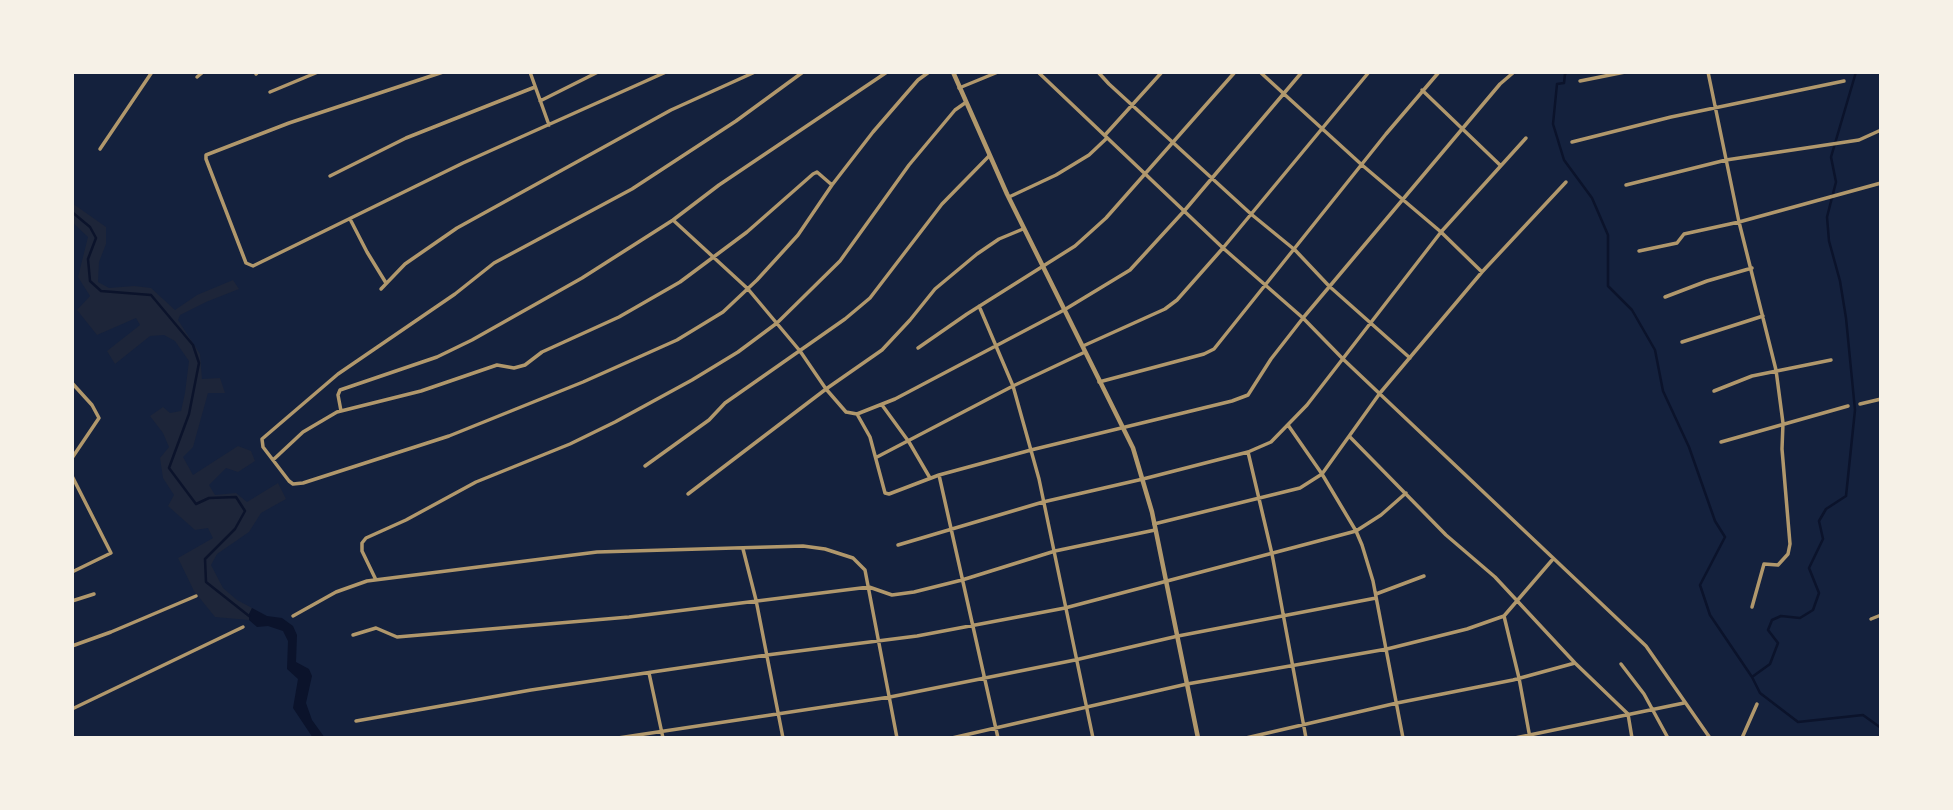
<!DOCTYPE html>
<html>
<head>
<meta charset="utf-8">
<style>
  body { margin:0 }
  #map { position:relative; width:1953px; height:810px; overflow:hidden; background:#14213d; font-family:Cabin,sans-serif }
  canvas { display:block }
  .frame { position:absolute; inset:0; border:74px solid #f6f1e7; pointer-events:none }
</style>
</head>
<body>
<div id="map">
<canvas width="1953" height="810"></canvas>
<div class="frame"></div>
</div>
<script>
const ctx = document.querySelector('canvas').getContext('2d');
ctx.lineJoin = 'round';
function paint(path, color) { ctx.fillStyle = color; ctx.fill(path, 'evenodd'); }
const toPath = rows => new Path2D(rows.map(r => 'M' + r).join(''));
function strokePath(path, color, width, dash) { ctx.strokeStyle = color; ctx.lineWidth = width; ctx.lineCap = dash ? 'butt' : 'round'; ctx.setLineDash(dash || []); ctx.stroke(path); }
const green = toPath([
  [72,203,106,227,106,244,99,262,98,282,109,288,134,286,151,288,175,310,197,295,233,280,239,289,206,302,180,315,178,320,200,354,202,379,220,378,225,393,208,393,193,447,183,457,193,475,238,446,251,451,255,461,238,472,226,468,209,485,215,495,236,493,247,502,278,483,286,499,261,513,249,532,217,554,211,565,223,588,237,600,252,608,249,614,249,620,215,617,194,591,178,558,213,538,208,528,195,530,168,506,174,495,163,478,160,458,169,447,163,433,150,416,163,407,170,413,181,411,185,393,189,361,175,341,164,335,150,336,115,364,107,351,140,325,136,318,97,335,77,310,90,296,78,277,88,237,72,222]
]);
const water = toPath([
  [252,608,267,616,282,618,293,626,297,635,296,662,309,669,312,676,306,703,312,720,325,738,313,738,293,708,298,679,287,669,288,641,283,631,268,626,257,627,249,620,249,614]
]);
const stream = toPath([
  [1568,72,1565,74,1564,83,1557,84,1553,124,1564,160,1592,198,1608,235,1608,286,1632,310,1655,350,1663,391,1689,447,1715,521,1725,537,1700,585,1710,615,1752,677,1760,693,1798,722,1863,715,1881,728],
  [72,212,90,227,96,238,88,259,90,281,101,291,151,295,193,345,199,363,189,414,169,468,196,504,209,498,236,497,245,511,235,529,205,559,206,582,249,616],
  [1752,677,1770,664,1778,643,1768,630,1772,620,1781,616,1800,618,1813,610,1819,593,1809,568,1823,539,1819,521,1826,509,1846,496,1855,410,1846,318,1840,281,1829,241,1827,217,1836,182,1831,157,1856,72]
]);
const minor = toPath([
  [443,72,289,123,206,155,206,159,246,263,253,266,463,163,666,72],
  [530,72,549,125],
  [803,72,736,121,632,189,494,263,455,294,338,374,262,439,263,447,289,481,293,484,303,483,449,436,583,382,677,340,723,312,757,280,798,235,832,185,873,132,918,80,929,72],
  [1038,72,1223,248,1303,318,1343,359,1646,646,1710,738],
  [1098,72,1109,84,1251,214,1295,250,1329,286,1410,358],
  [1260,72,1362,165,1441,232,1482,272],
  [1708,72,1739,222,1776,370,1783,423,1782,449,1790,544,1788,554,1778,565,1764,564,1752,607],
  [256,74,258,72],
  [197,77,203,72],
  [1580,81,1625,72],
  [959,88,998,72],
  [1422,90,1500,165],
  [270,92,318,72],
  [540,101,598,72],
  [1105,135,1162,72],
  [1572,142,1671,117,1844,81],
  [100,149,152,72],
  [330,176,406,138,535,87],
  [1626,185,1726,160,1859,140,1881,130],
  [1009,197,1056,175,1089,155,1107,138],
  [350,219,367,252,386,283],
  [673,220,748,289,800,351,826,389,846,412,857,414,870,437,885,493,889,494,939,475,1031,450,1232,401,1248,395,1271,359,1303,318,1500,84,1514,72],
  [1639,251,1677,243,1684,234,1739,222,1881,183],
  [381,289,405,264,457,228,671,110,755,72],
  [1665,297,1707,281,1752,268],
  [979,306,1013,386,1039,479,1093,738],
  [1682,342,1763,316],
  [1083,346,1165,309,1177,300,1223,248,1369,72],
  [918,348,967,314,1075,246,1106,218,1235,72],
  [1099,382,1204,354,1214,349,1386,134,1439,72],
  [72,383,92,405,99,418,72,458],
  [1714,391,1752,376,1831,360],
  [1860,404,1881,399],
  [882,405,909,442,930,478],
  [341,411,338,395,340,390,437,357,472,340,582,278,673,220,719,185,887,72],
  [857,414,895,399,1064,310,1130,270,1185,210,1302,72],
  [1288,425,1322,474,1356,531,1362,545,1373,581,1403,738],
  [1350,437,1446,535,1495,577,1575,663,1628,714,1632,738],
  [1721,442,1848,406],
  [1248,452,1272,554,1306,738],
  [877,457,1013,386,1085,352],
  [273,460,303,432,337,412,421,391,497,365,514,368,525,365,542,352,619,317,680,282,747,232,813,174,817,172,832,185],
  [645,466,709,420,725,403,845,319,870,298,942,204,989,156],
  [939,475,998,738],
  [72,476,111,553,72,572],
  [688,494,826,389,882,350,910,320,935,289,977,254,999,239,1023,229],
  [1154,524,1300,488,1322,474,1380,393,1482,272,1566,182],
  [898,545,1043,502,1143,479,1248,452,1271,442,1307,405,1441,232,1526,138],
  [743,549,756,600,783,738],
  [376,580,362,551,362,543,366,538,406,520,476,482,570,444,615,422,692,380,738,352,777,323,840,261,909,165,955,110,965,103],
  [1376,594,1424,576],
  [72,601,94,594],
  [293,616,336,592,367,581,597,552,803,546,825,549,853,558,865,570,897,738],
  [1504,616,1519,678,1530,738],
  [1871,619,1881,615],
  [353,635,376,628,397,637,629,617,869,587,892,595,914,592,962,580,1055,551,1155,530],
  [72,646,111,632,196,596],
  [1621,664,1644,694,1668,738],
  [649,673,663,738],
  [72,709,243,627],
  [356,721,531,690,767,655,917,636,1065,608,1356,531,1381,515,1406,493],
  [618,738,890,697,1075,660,1178,636,1376,598],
  [952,738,1187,684,1387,649,1467,629,1504,616,1553,559],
  [1246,738,1397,703,1513,680,1575,663],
  [1515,738,1684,703],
  [1742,738,1757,704]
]);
const tertiary = toPath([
  [953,72,1007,194,1133,448,1152,512,1198,738]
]);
paint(green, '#1d2539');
paint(water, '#0b132b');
strokePath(stream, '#0b132b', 2.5);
strokePath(minor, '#b1986c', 3.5);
strokePath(tertiary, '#b1986c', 4.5);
</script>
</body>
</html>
